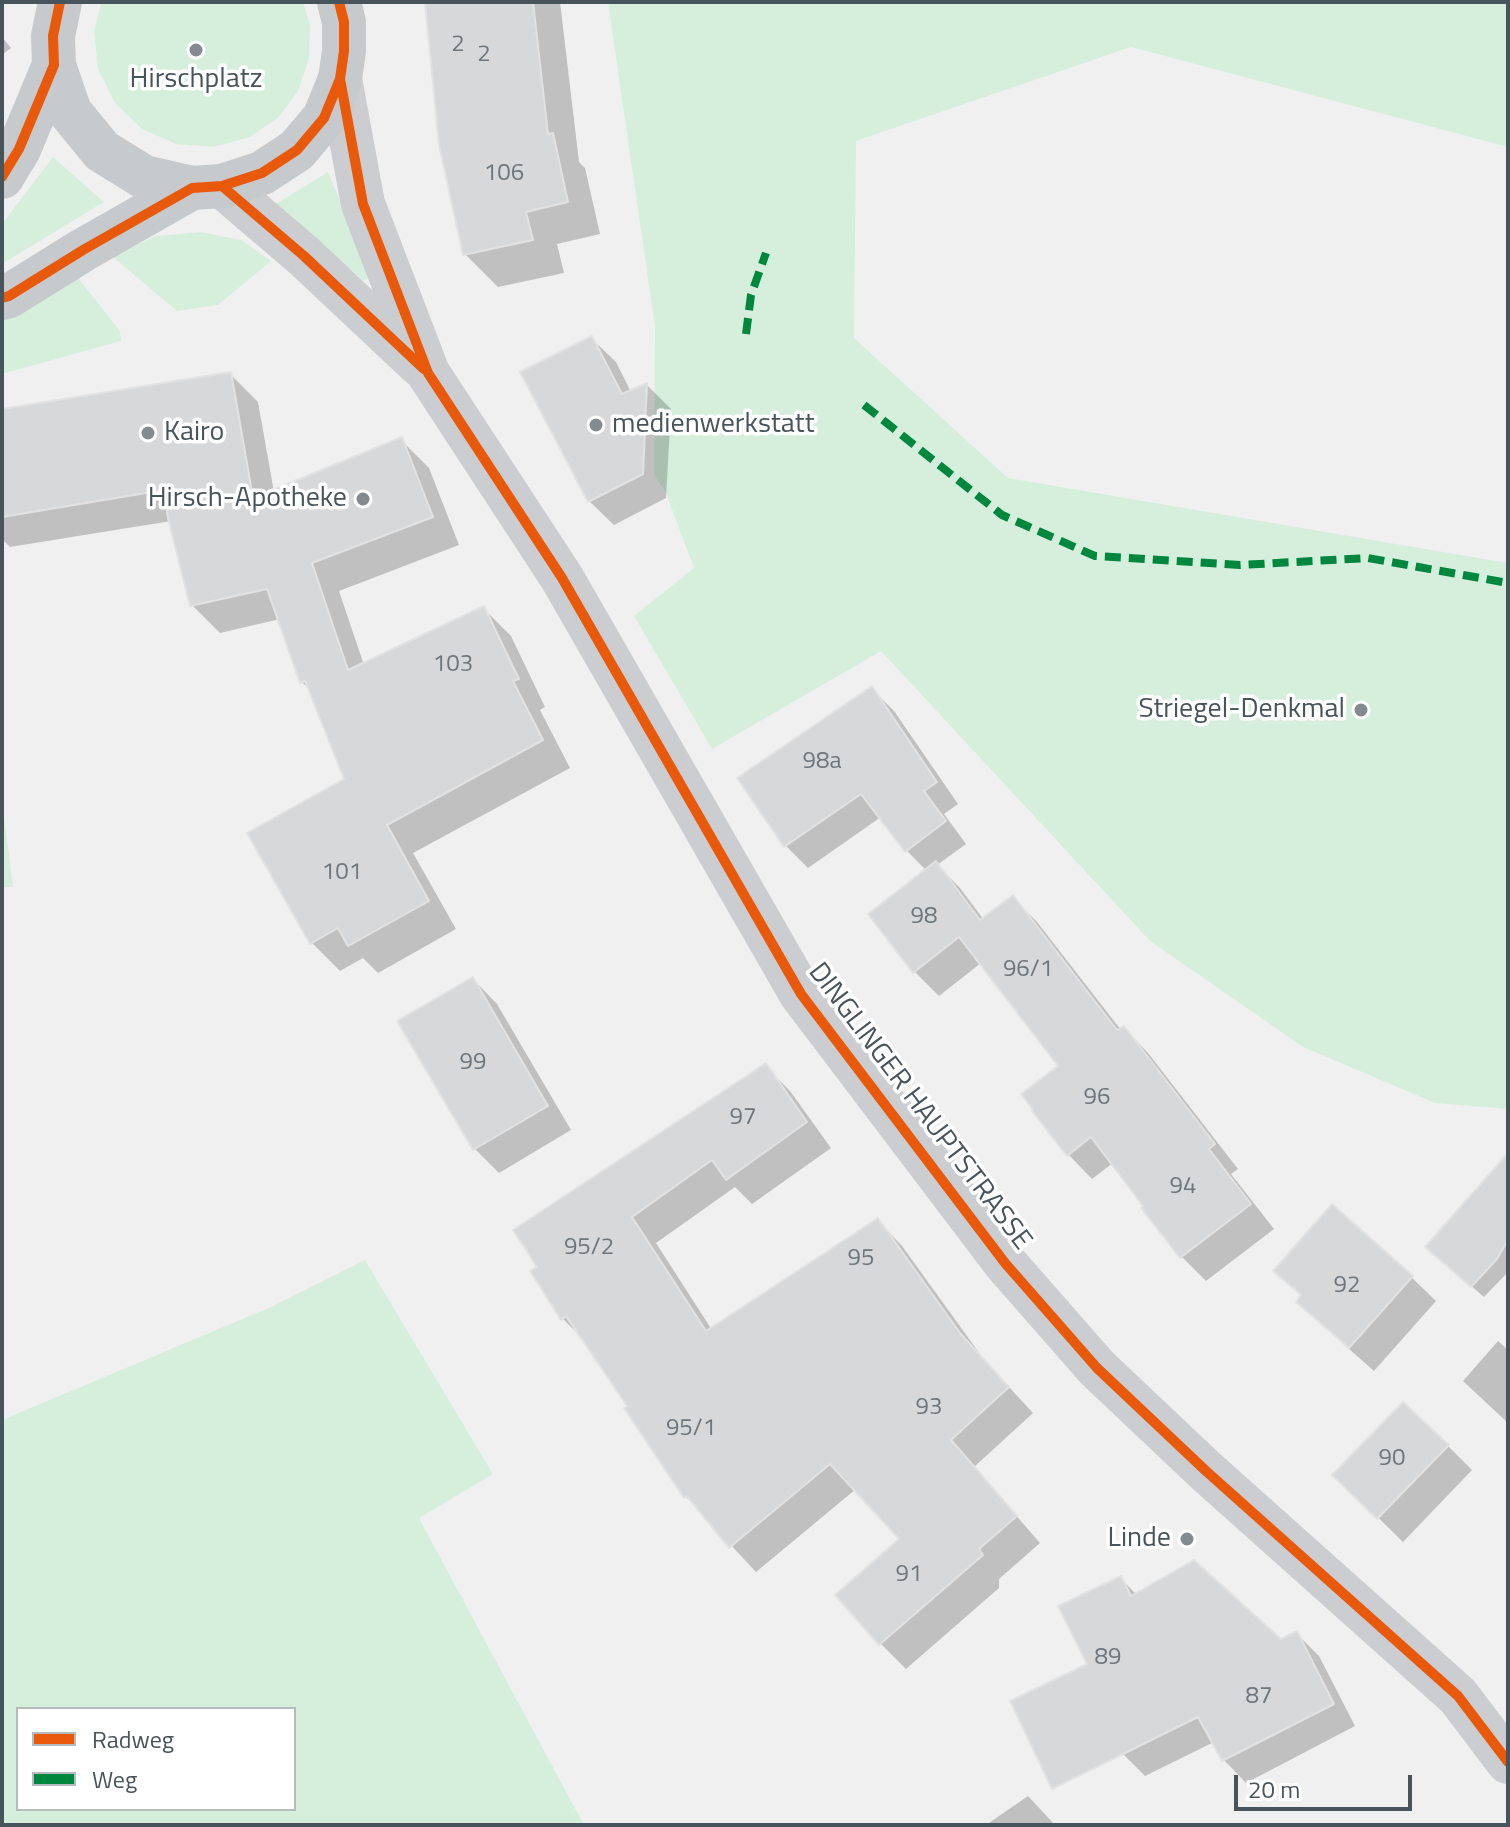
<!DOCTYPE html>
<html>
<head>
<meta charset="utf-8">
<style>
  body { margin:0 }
  #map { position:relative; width:1510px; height:1827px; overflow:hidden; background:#f1f0f0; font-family:"Titillium Web",sans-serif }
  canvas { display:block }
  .frame { position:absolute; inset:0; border:4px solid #48545c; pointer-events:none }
  .legend { position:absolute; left:16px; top:1707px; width:280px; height:104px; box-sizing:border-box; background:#fff; border:2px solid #b6bbbe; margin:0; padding:10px 14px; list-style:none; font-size:24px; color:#48545c }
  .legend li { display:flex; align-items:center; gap:16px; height:40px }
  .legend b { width:40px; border:2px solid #b6bbbe }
  .scale { position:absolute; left:1234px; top:1775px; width:178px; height:36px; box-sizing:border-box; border:4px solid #48545c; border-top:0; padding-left:10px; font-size:24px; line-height:28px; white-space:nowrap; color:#48545c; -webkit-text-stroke:6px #fff; paint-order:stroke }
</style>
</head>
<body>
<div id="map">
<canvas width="1510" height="1827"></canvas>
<div class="frame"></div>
<ul class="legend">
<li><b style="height:10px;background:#e8590c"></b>Radweg</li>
<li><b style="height:10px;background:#00873e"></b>Weg</li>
</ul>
<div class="scale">20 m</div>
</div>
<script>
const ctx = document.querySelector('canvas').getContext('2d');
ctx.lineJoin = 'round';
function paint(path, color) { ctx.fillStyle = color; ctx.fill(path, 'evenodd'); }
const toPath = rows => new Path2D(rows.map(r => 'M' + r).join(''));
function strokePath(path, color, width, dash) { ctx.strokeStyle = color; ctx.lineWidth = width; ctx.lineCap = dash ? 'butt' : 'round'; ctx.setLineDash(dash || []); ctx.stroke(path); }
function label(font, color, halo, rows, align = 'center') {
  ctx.font = font + ' "Titillium Web",sans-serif'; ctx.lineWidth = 7; ctx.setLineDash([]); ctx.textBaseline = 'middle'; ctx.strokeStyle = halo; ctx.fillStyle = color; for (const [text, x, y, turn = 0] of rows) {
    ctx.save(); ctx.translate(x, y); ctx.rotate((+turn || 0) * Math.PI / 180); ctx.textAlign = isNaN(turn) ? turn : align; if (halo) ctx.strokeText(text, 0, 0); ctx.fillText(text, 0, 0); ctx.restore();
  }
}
const green = toPath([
  [102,2,303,2,310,25,309,58,298,91,278,118,250,137,214,147,176,144,142,129,115,103,98,69,94,31],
  [608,2,1508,2,1508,147,1131,47,856,141,854,338,1008,478,1508,563,1508,1109,1435,1103,1303,1047,1150,941,881,651,712,749,634,616,694,568,665,491,654,475,655,327],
  [53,157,104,202,2,264,2,224],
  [328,172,372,275,364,281,276,204],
  [201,232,241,240,271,261,218,305,177,311,113,257,155,236],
  [76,275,120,331,121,341,2,374,2,321],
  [2,800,13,887,2,887],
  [365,1260,493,1474,419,1518,584,1825,2,1825,2,1420,271,1307],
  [294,1709,294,1809,18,1809,18,1709]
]);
const shadow = toPath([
  [427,2,560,2,579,162,585,168,600,234,557,244,564,273,498,287,465,254],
  [2,37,11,48,2,55],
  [591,338,616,362,631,392,647,385,671,409,666,498,614,525,589,501],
  [230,374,258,402,274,492,401,440,429,468,459,545,339,591,364,665,483,608,511,636,545,707,540,710,570,768,413,853,456,929,378,973,363,958,340,971,312,943,346,780,311,691,302,682,280,619,220,633,192,605,171,521,10,547,2,539,2,411],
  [872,689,894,711,958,804,944,814,966,844,937,865,960,888,984,920,1013,898,1037,922,1121,1030,1124,1028,1148,1053,1238,1169,1231,1174,1274,1229,1206,1281,1182,1257,1144,1208,1146,1206,1113,1163,1092,1179,1068,1154,1061,1066,981,963,939,996,914,971,927,871,906,850,881,817,808,868,786,846,740,778],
  [473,979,497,1004,571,1130,499,1173,475,1149],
  [765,1066,790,1091,831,1148,752,1204,735,1187,656,1243,712,1330,877,1220,902,1246,985,1361,1033,1413,974,1467,1040,1543,999,1579,999,1588,906,1669,881,1644,838,1595,902,1540,856,1489,756,1572,686,1497,627,1408,630,1406,588,1344,562,1318,533,1271],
  [1508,1156,1508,1272,1484,1297,1440,1259],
  [1276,1271,1411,1277,1436,1301,1374,1371,1323,1326,1298,1302,1302,1297],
  [1498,1341,1508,1350,1508,1423,1463,1381],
  [1448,1446,1472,1470,1403,1542,1335,1475],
  [1120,1578,1137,1595,1280,1642,1296,1633,1319,1656,1355,1726,1246,1783,1224,1760,1214,1742,1145,1776,1123,1754,1090,1665],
  [1028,1796,1055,1825,986,1825]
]);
const building = toPath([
  [425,2,533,2,548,134,553,133,568,202,526,212,533,240,463,255,439,145,425,2],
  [592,336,622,394,647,383,643,474,588,502,520,372,592,336],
  [231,372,253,498,402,437,433,517,312,563,348,670,484,606,519,679,513,681,543,740,387,825,429,901,348,946,338,928,310,944,247,833,344,779,305,681,300,683,267,589,190,606,168,518,164,490,2,517,2,409,231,372],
  [872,686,937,782,924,791,946,821,905,852,861,794,784,847,737,778,872,686],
  [936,861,980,920,1013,895,1117,1030,1124,1026,1215,1144,1209,1149,1251,1204,1180,1258,1141,1208,1143,1206,1091,1137,1067,1156,1032,1111,1033,1110,1021,1094,1058,1066,959,937,913,973,868,914,936,861],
  [473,977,548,1106,473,1150,397,1021,473,977],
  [766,1063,807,1122,726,1180,712,1160,632,1217,706,1331,878,1218,960,1333,1009,1387,951,1440,1017,1516,979,1549,983,1555,879,1645,835,1595,899,1539,830,1464,729,1548,687,1496,684,1498,624,1408,627,1406,566,1316,561,1320,530,1271,537,1267,513,1230,766,1063],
  [1508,1153,1508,1240,1497,1259,1471,1287,1425,1247,1508,1153],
  [1332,1204,1413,1276,1349,1348,1296,1302,1301,1295,1273,1271,1332,1204],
  [1403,1402,1449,1445,1377,1519,1332,1475,1403,1402],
  [1194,1560,1281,1639,1297,1631,1334,1704,1222,1761,1198,1717,1052,1789,1010,1701,1087,1664,1058,1606,1121,1576,1131,1596,1194,1560]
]);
const secondary = toPath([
  [340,79,363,204,428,373,562,578,801,994,1005,1263,1097,1368,1206,1471,1458,1696,1508,1762],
  [222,186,304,256,420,365]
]);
const primary = toPath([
  [60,2,53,36,54,65,70,112,102,151,144,177,192,188,222,186,262,173,297,150,324,118,340,79,344,51,344,22,339,2],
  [2,177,19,149,54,65],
  [2,298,9,296,83,250,192,188]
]);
const quiet = toPath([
  [746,334,751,295,766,253],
  [864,405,1002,515,1095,556,1240,565,1368,558,1508,583]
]);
const cycleway = toPath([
  [340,79,363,204,428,373,562,578,801,994,1005,1263,1097,1368,1206,1471,1458,1696,1508,1762],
  [2,177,19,149,54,65,53,36,60,2],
  [222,186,304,256,424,369],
  [2,298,9,296,83,250,192,188,222,186,262,173,297,150,324,118,340,79,344,51,344,22,339,2]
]);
const markers = [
  [196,50,8,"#838b90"],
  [596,425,8,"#838b90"],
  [148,433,8,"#838b90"],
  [363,499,8,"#838b90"],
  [1361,710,8,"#838b90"],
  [1187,1539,8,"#838b90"]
];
const numberNames = [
  ["2",458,45],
  ["2",484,55],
  ["106",504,174],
  ["103",453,665],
  ["98a",822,762],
  ["101",342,873],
  ["98",924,917],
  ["96/1",1028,970],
  ["99",473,1063],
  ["96",1097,1098],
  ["97",743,1118],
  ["94",1183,1187],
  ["95/2",589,1248],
  ["95",861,1259],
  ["92",1347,1286],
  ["93",929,1408],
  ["95/1",691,1429],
  ["90",1392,1459],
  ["91",909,1575],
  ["89",1108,1658],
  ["87",1259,1697]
];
const poiNames = [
  ["Hirschplatz",196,80,"center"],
  ["medienwerkstatt",612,425,"left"],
  ["Kairo",164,433,"left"],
  ["Hirsch-Apotheke",347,499],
  ["Striegel-Denkmal",1345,710],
  ["Linde",1171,1539]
];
const streetNames = [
  ["DINGLINGER HAUPTSTRASSE",919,1107,53]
];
paint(green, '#d6efdd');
paint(shadow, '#0003');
paint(building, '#d7d8d9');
strokePath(building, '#e2e2e3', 2);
strokePath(secondary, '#cbcdd0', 44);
strokePath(primary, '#c6cacd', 44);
strokePath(quiet, '#00873e', 8, [16, 8]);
strokePath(cycleway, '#e8590c', 10);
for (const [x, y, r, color] of markers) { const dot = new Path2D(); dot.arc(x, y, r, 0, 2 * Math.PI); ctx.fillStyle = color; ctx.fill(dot); strokePath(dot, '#fff', 3); }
label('24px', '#6d767c', null, numberNames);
label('28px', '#48545c', '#fff', poiNames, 'right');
label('28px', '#48545c', '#fff', streetNames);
</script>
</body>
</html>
